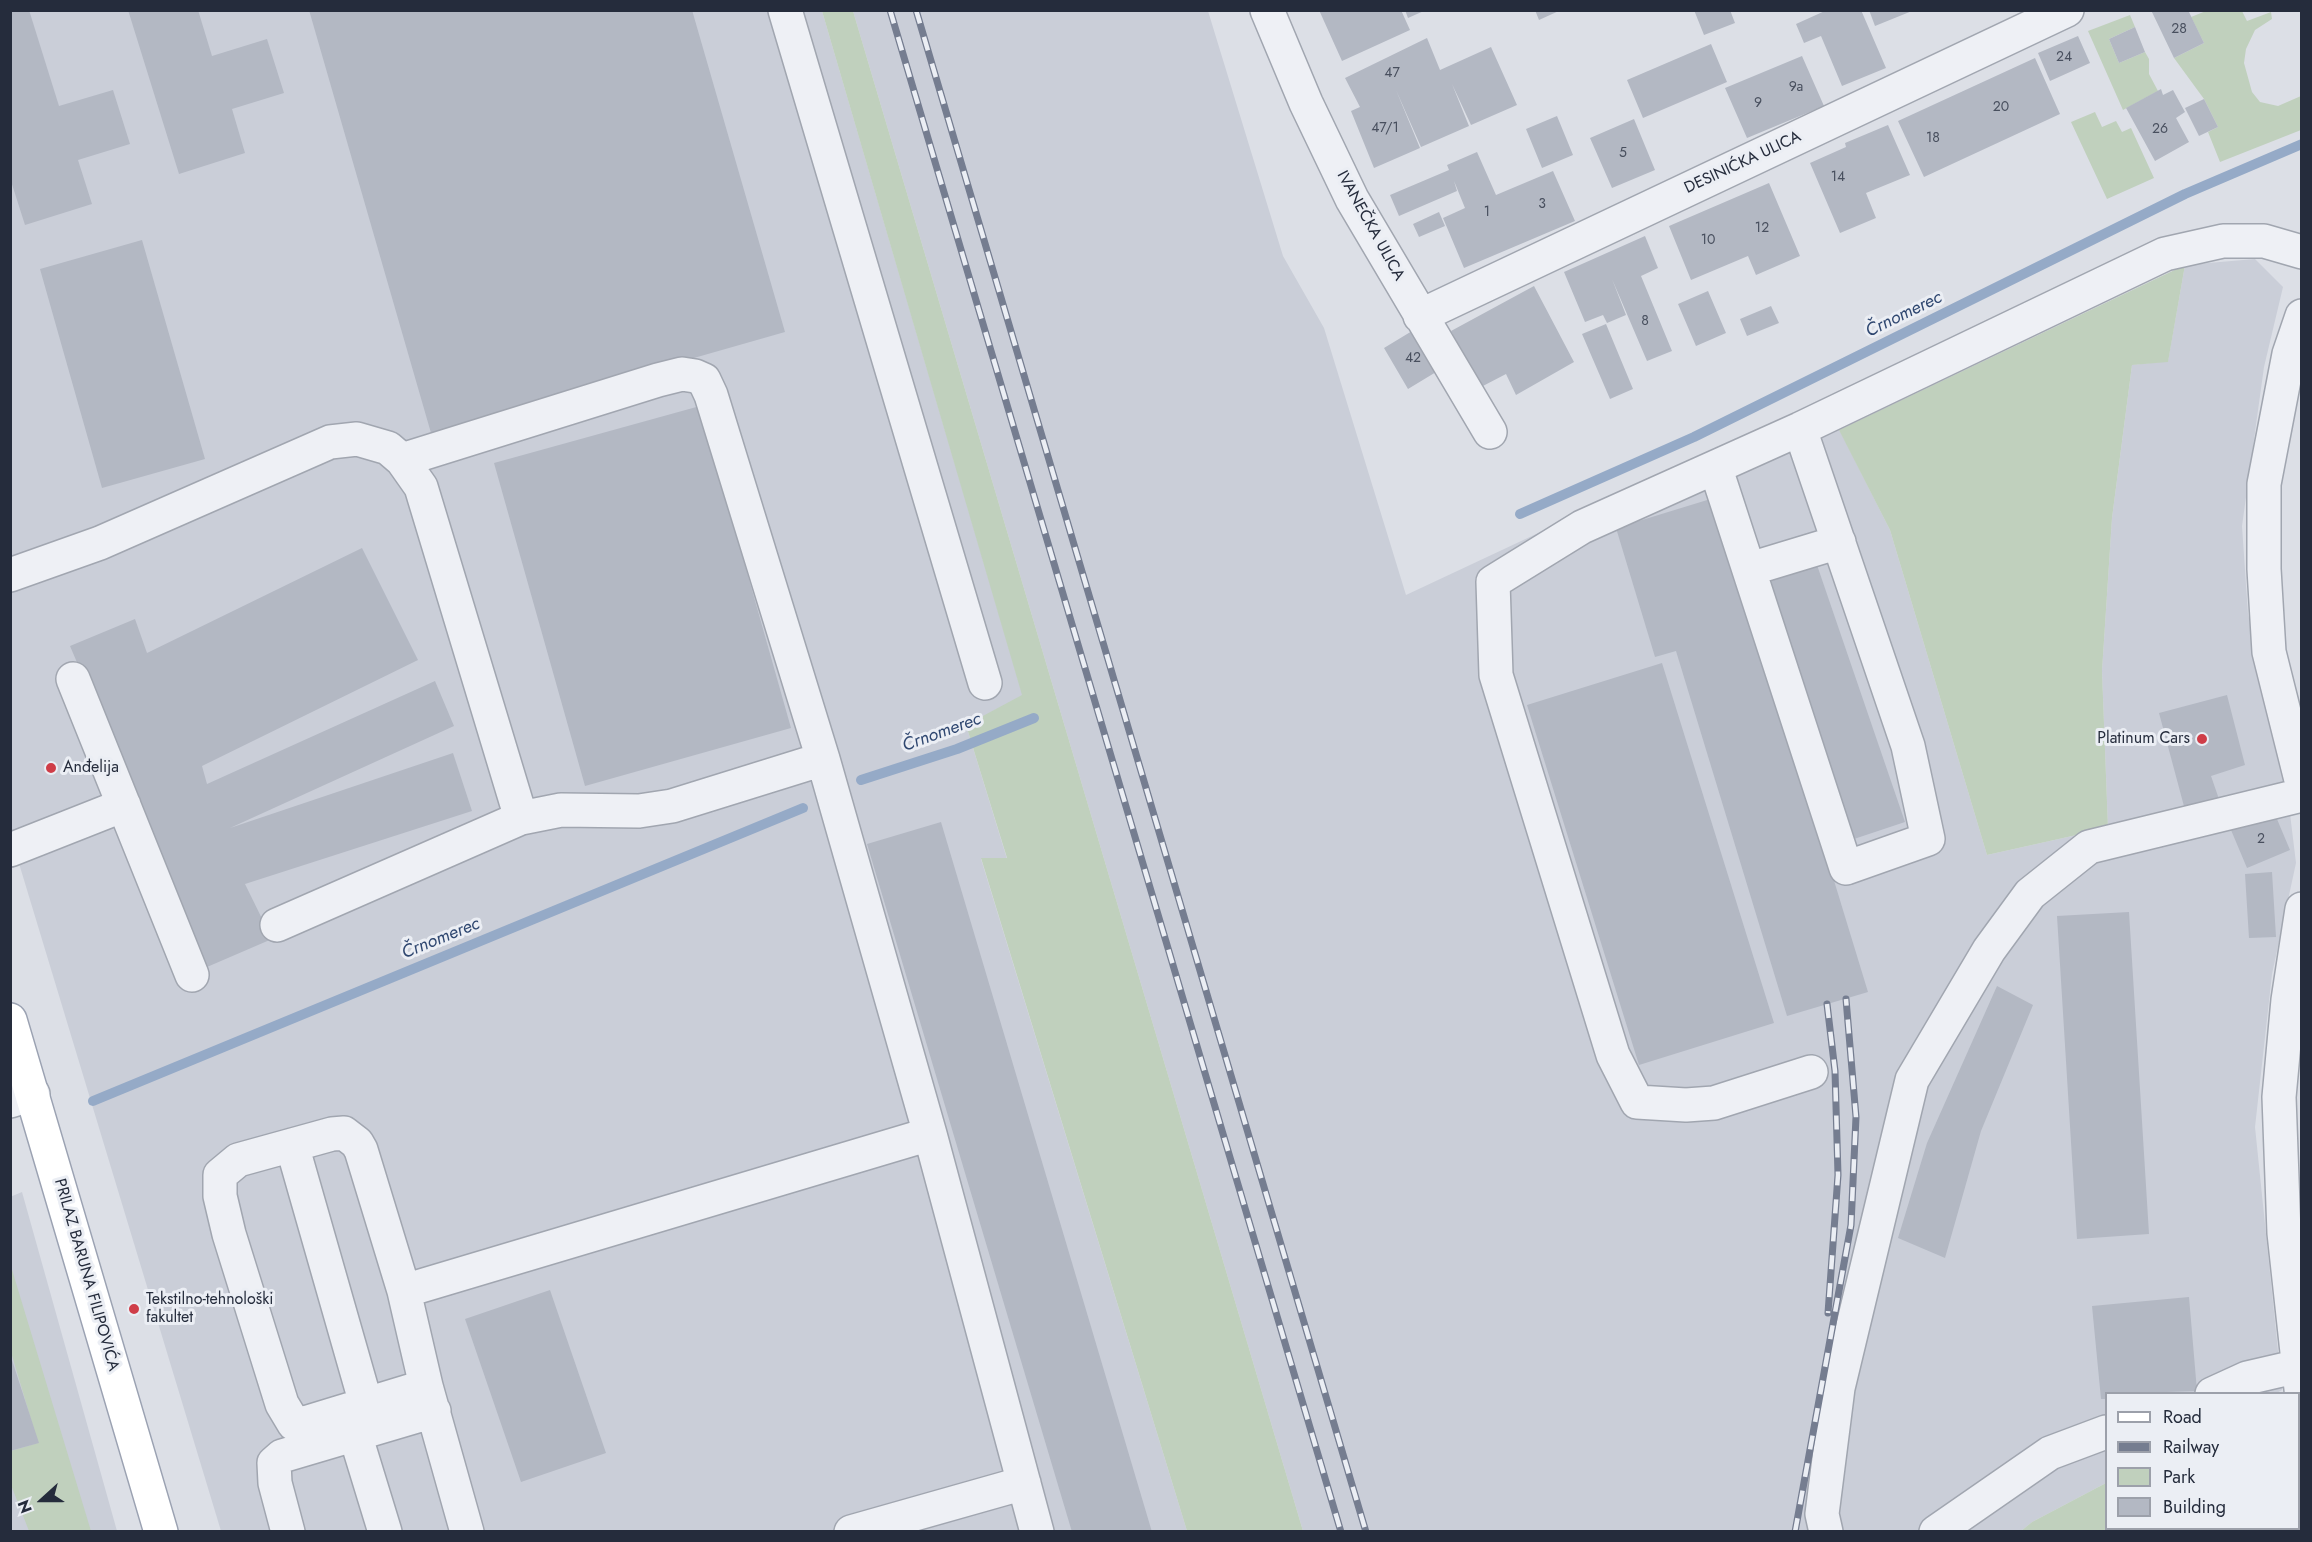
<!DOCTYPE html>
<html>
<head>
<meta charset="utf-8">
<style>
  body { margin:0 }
  #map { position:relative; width:2312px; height:1542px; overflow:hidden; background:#dcdfe6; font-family:Jost,sans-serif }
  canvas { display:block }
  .frame { position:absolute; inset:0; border:12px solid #252c3c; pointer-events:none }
  .legend { position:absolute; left:2105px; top:1392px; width:195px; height:138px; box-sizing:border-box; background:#ebeef4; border:2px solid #9ca0aa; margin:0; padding:8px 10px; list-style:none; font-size:18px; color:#252c3c }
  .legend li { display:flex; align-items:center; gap:12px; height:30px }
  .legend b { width:30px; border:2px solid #9ca0aa }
  .north { position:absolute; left:12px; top:1470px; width:60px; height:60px; -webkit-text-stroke:4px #ebeef4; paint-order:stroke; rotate:249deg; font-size:16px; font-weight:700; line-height:24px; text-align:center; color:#252c3c }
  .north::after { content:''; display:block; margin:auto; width:21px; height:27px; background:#252c3c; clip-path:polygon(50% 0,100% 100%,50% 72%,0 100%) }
</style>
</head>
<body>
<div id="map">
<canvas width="2312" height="1542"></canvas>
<div class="frame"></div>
<ul class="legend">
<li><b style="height:8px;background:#fff"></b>Road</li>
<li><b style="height:8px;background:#757d90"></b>Railway</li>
<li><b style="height:16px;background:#c0d0bd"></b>Park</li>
<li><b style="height:16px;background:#b3b8c3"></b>Building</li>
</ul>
<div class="north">N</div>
</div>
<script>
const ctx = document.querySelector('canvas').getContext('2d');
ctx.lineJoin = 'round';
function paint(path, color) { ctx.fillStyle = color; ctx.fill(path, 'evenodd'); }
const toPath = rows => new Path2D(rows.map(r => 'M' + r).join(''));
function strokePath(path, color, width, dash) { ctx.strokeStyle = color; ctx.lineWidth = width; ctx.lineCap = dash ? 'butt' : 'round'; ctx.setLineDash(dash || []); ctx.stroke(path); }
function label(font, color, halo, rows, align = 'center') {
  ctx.font = font + ' Jost,sans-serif'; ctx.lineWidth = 6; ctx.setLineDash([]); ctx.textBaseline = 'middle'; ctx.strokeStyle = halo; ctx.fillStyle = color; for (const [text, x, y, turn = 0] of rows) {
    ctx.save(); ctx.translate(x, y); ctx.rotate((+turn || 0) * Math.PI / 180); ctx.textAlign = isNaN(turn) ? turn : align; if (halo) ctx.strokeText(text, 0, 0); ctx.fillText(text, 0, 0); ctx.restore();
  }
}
const built = toPath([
  [10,11,822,11,1023,696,966,725,1007,859,981,859,1187,1531,221,1531,11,837],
  [853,11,1208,11,1283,256,1324,328,1406,595,1824,399,1890,530,1987,855,2108,828,2102,671,2112,518,2132,365,2168,361,2185,265,2255,259,2283,287,2264,367,2242,526,2248,614,2287,789,2296,863,2272,974,2255,1127,2282,1390,2275,1394,2106,1394,2106,1483,2032,1522,2021,1531,1303,1531],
  [22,1192,117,1531,11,1532,10,1197]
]);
const green = toPath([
  [822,11,853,11,1303,1531,1187,1531,981,858,1007,858,966,725,1022,695],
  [2206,11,2242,11,2247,21,2271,12,2272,19,2255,30,2246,49,2244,63,2252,92,2260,102,2278,106,2301,96,2301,130,2220,162,2208,132,2218,127,2204,99,2174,58,2204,43,2191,17],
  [2130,15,2135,27,2109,39,2119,63,2145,52,2149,59,2149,74,2158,91,2123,110,2088,31],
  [2095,112,2102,127,2116,121,2122,132,2131,128,2154,178,2107,199,2071,122],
  [2185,265,2168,362,2132,365,2112,518,2102,671,2108,828,1987,855,1890,530,1839,430],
  [10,1263,91,1531,29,1531,11,1485,11,1451,38,1443,11,1352],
  [2106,1483,2106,1528,2147,1529,2146,1531,2021,1531,2032,1522]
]);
const stream = toPath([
  [1520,514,1694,437,2185,194,2302,144],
  [861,780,957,749,1034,718],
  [93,1101,803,808]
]);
const building = toPath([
  [10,10,29,10,59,106,113,90,130,144,78,160,92,204,25,225,10,178],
  [128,10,198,10,212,56,267,39,284,93,232,109,245,153,179,174],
  [309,10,692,10,785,332,431,433],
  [1319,10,1401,10,1410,30,1342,61],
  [1405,10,1426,10,1408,18],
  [1535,10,1561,10,1539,20],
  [1694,10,1730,10,1735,23,1704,35],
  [1827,10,1861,10,1886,68,1842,86,1821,36,1804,43,1796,24],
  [1869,10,1912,10,1912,11,1875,26],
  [2151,10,2188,10,2204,43,2174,58],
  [2135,27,2145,52,2119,63,2109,39],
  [2078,36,2090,63,2050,81,2038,53],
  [1427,38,1440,70,1491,47,1517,105,1471,125,1452,84,1469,126,1421,147,1396,90,1420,148,1374,168,1351,111,1360,107,1345,78],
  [1711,44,1727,82,1643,118,1627,80],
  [1802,56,1824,106,1747,138,1725,88],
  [2035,58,2060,114,1924,177,1898,121],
  [2161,89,2163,95,2173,90,2185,112,2176,118,2189,142,2155,161,2126,108],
  [2204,99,2218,127,2199,136,2185,108],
  [1557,116,1573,155,1542,168,1526,129],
  [1634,119,1655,170,1612,188,1590,138],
  [1888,125,1910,175,1866,193,1876,218,1840,233,1810,163,1846,147,1845,143],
  [1477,152,1496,195,1553,171,1575,221,1464,268,1443,218,1465,208,1454,181,1457,191,1399,216,1390,195,1449,170,1447,165],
  [1769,183,1800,256,1756,275,1748,256,1691,280,1669,226],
  [1439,212,1445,226,1419,237,1413,224],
  [1645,236,1658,268,1641,276,1672,351,1647,361,1612,279,1626,315,1607,323,1603,315,1585,322,1564,272],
  [142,240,205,459,102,488,40,269],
  [1534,286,1574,362,1516,395,1506,374,1481,387,1451,331],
  [1708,291,1726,333,1696,346,1678,304],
  [1771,306,1779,323,1747,336,1740,319],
  [1606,324,1633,389,1610,399,1582,334],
  [1417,328,1441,369,1408,389,1384,348],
  [700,406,791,728,585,786,494,463],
  [1717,497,1868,992,1787,1016,1676,651,1655,657,1616,528],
  [362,548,418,660,202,766,207,784,435,681,454,726,230,828,453,753,472,811,245,884,272,939,207,967,70,646,135,619,147,653],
  [1817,565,1905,822,1851,840,1763,584],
  [1662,663,1774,1023,1639,1065,1527,705],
  [2227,695,2245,765,2211,776,2220,802,2185,810,2159,713],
  [2274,812,2290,850,2247,868,2231,830],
  [941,822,966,906,1152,1532,1072,1532,867,844],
  [2272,872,2276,937,2249,938,2245,874],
  [2129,912,2149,1234,2077,1239,2057,916],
  [1997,986,2033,1005,1981,1131,1945,1258,1898,1238,1927,1143],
  [550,1290,606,1453,521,1482,465,1319],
  [2189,1297,2197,1391,2106,1394,2106,1399,2101,1399,2092,1306],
  [10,1354,39,1443,10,1451]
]);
const minor = toPath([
  [785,10,985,683],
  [1267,10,1306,103,1352,199,1490,432],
  [1420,316,2067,10],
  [2302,316,2289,354,2264,484,2264,569,2269,652,2302,784],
  [402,460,658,380,682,374,695,376,704,380,711,395,823,759,930,1134,1037,1532],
  [1716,469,1846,868,1928,839,1908,746,1800,429],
  [1750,569,1839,542],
  [10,575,100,543,330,442,357,439,388,448,402,460,421,487,521,818],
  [73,679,192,975],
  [10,850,124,805],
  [2302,909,2288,1000,2279,1097,2284,1233,2302,1398],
  [277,925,521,818,561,810,639,811,672,806,823,759],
  [1811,1072,1714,1103,1686,1105,1637,1102,1613,1055,1496,675,1493,582,1582,527,1800,429,2165,254,2223,241,2264,241,2302,252],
  [10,1101,33,1094],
  [292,1145,366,1404],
  [404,1291,930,1134],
  [426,1386,308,1422,294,1424,282,1404,229,1234,220,1196,220,1175,238,1160,332,1134,344,1133,357,1143,361,1150,404,1291,426,1386,467,1532],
  [2212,1394,2247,1378,2299,1366],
  [355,1434,385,1532],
  [288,1532,275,1483,274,1463,282,1456,434,1411],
  [851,1532,1024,1483],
  [1826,1532,1822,1514,1838,1388,1912,1080,1989,950,2030,894,2089,847,2302,795],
  [1936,1532,2050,1453,2106,1432]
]);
const major = toPath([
  [10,1020,161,1532]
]);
const rail = toPath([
  [890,10,1341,1532],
  [916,10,1366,1532],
  [1827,1004,1835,1071,1838,1175,1828,1313],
  [1795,1532,1851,1225,1856,1117,1846,999]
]);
const markers = [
  [2202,739,6,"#cf3d48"],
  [51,768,6,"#cf3d48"],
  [134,1309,6,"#cf3d48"]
];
const numberNames = [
  ["28",2179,30],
  ["24",2064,58],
  ["47",1392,74],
  ["9a",1796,88],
  ["9",1758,104],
  ["20",2001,108],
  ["47/1",1385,129],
  ["26",2160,130],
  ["18",1933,139],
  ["5",1623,154],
  ["14",1838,178],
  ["3",1542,205],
  ["1",1487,213],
  ["12",1762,229],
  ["10",1708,241],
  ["8",1645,322],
  ["42",1413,359],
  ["2",2261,840]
];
const streetNames = [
  ["DESINIĆKA ULICA",1743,163,-25],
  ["IVANEČKA ULICA",1370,226,61],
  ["PRILAZ BARUNA FILIPOVIĆA",86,1275,74]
];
const poiNames = [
  ["Platinum Cars",2190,739,"right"],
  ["Anđelija",63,768],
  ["Tekstilno-tehnološki",146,1300],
  ["fakultet",146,1318]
];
const waterNames = [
  ["Črnomerec",1904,315,-26],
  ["Črnomerec",942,733,-20],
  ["Črnomerec",441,939,-22]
];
paint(built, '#caced8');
paint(green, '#c0d0bd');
strokePath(stream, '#95aac7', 10);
paint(building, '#b3b8c3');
strokePath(minor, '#a1a6b0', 36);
strokePath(major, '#9ba2b2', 36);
strokePath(minor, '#eef0f5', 33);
strokePath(major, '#fff', 33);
strokePath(rail, '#757d90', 7);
strokePath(rail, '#ebeef4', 4.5, [14]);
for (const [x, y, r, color] of markers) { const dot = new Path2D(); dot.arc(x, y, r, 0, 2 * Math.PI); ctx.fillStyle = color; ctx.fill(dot); strokePath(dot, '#ebeef4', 2); }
label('14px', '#484f5e', null, numberNames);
label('16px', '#252c3c', '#ebeef4', streetNames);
label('16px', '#252c3c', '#ebeef4', poiNames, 'left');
label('italic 18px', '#2f4770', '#ebeef4', waterNames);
</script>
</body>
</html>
